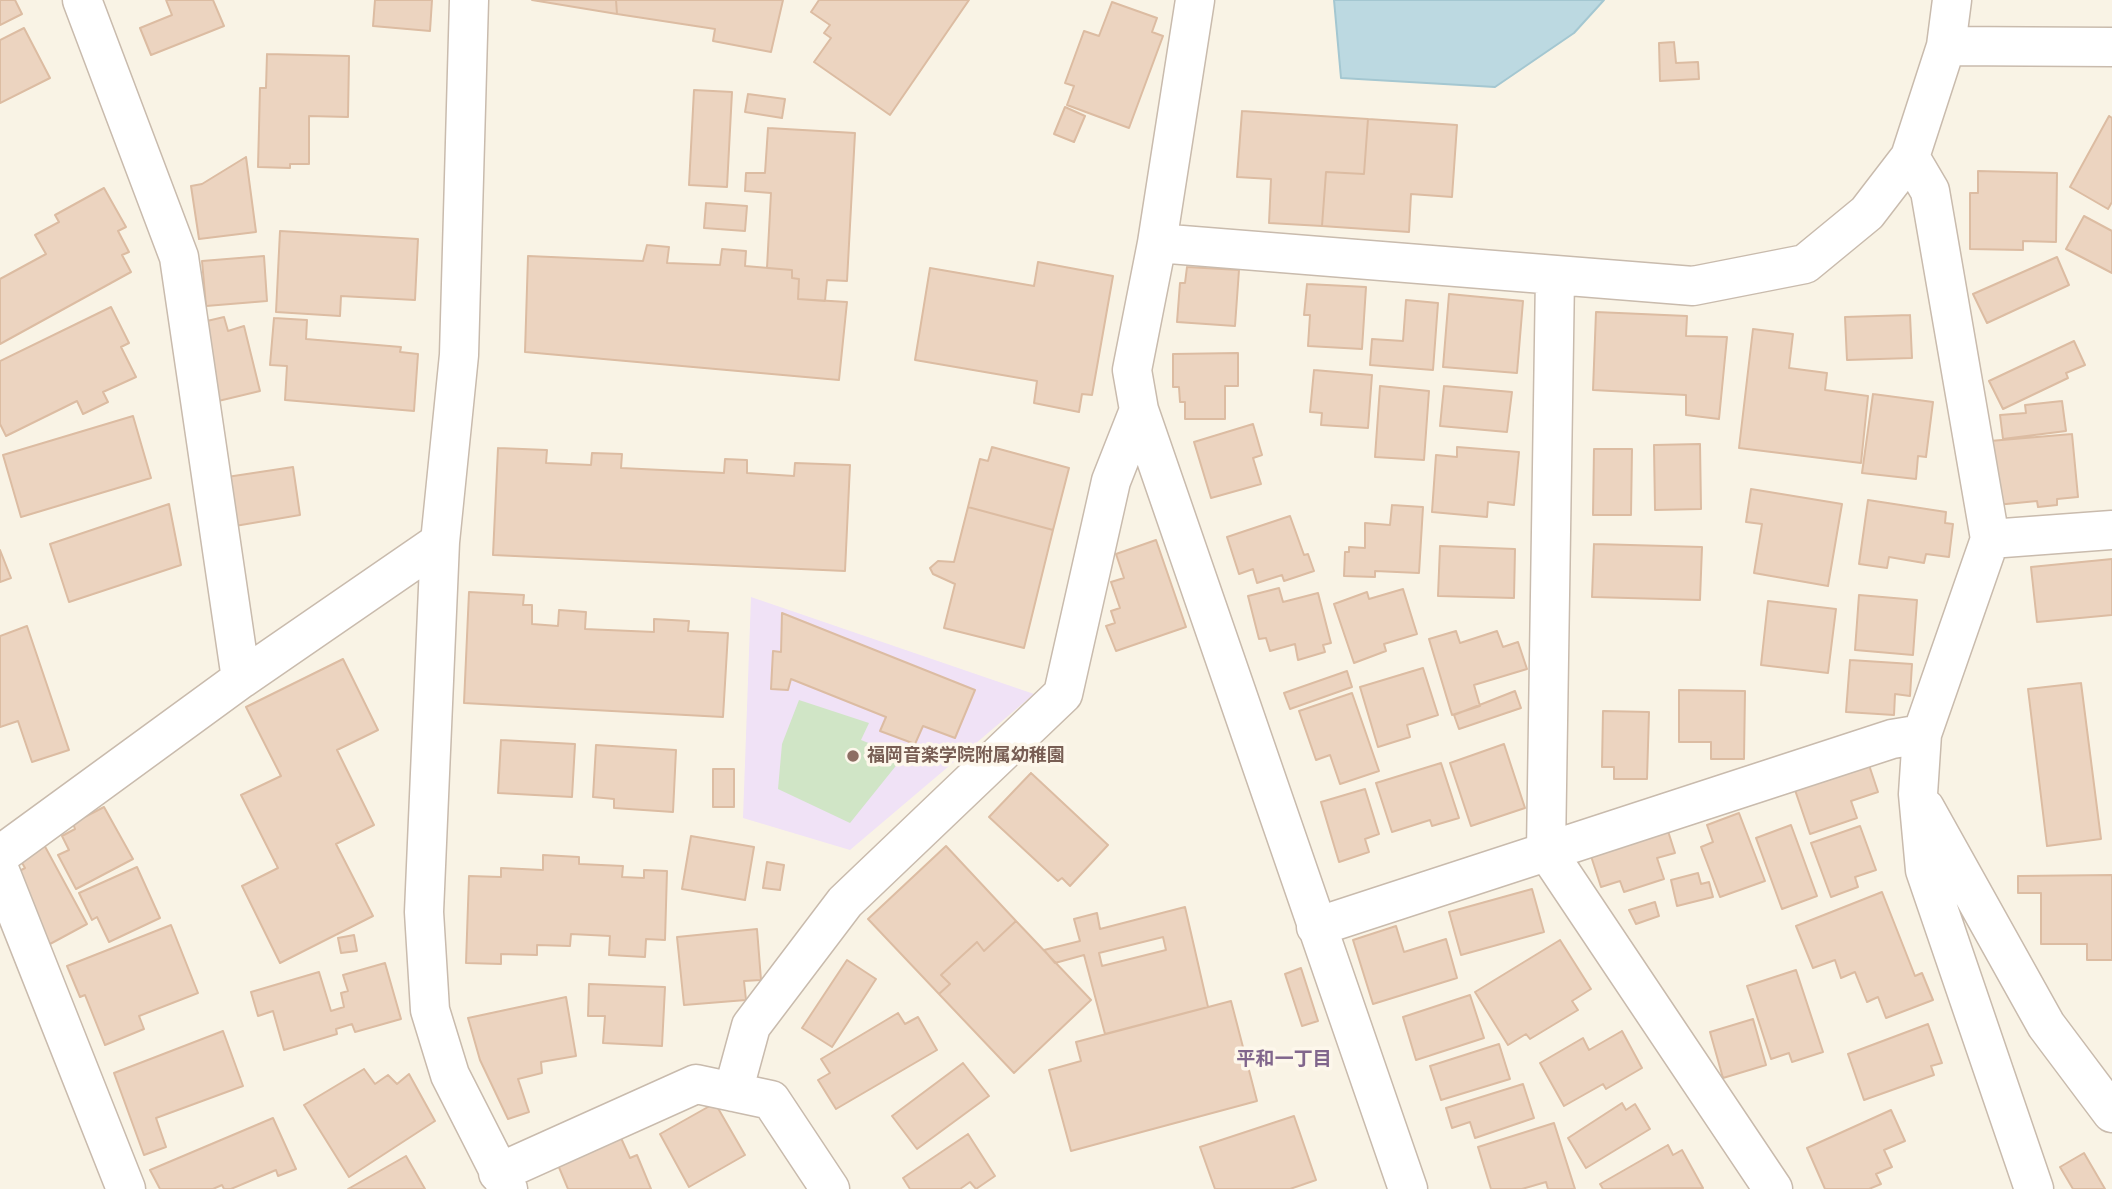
<!DOCTYPE html>
<html>
<head>
<meta charset="utf-8">
<style>
  body { margin:0 }
  canvas { display:block; background:#f9f3e5 }
</style>
</head>
<body>
<canvas width="2112" height="1189"></canvas>
<script>
const ctx = document.querySelector('canvas').getContext('2d');
ctx.lineJoin = 'round';
function paint(path, color) { ctx.fillStyle = color; ctx.fill(path, 'evenodd'); }
const toPath = rows => new Path2D(rows.map(r => 'M' + r).join(''));
function strokePath(path, color, width, dash) { ctx.strokeStyle = color; ctx.lineWidth = width; ctx.lineCap = dash ? 'butt' : 'round'; ctx.setLineDash(dash || []); ctx.stroke(path); }
function label(font, color, halo, rows, align = 'center') {
  ctx.font = font + ' Helvetica,"Noto Sans JP",sans-serif'; ctx.lineWidth = 7; ctx.setLineDash([]); ctx.textBaseline = 'middle'; ctx.strokeStyle = halo; ctx.fillStyle = color; for (const [text, x, y, turn = 0] of rows) {
    ctx.save(); ctx.translate(x, y); ctx.rotate((+turn || 0) * Math.PI / 180); ctx.textAlign = isNaN(turn) ? turn : align; if (halo) ctx.strokeText(text, 0, 0); ctx.fillText(text, 0, 0); ctx.restore();
  }
}
const education = toPath([
  [751,597,1034,694,850,850,743,818]
]);
const green = toPath([
  [799,700,869,723,861,740,903,757,850,823,778,789,782,744]
]);
const water = toPath([
  [1334,0,1604,0,1574,33,1495,87,1341,78,1334,0]
]);
const building = toPath([
  [0,0,15,0,22,14,0,25,0,0],
  [166,0,213,0,224,26,151,55,140,28,172,15,166,0],
  [375,0,432,0,430,31,373,26,375,0],
  [616,0,617,14,532,0,616,0],
  [616,0,783,0,771,52,713,41,715,29,617,14,616,0],
  [819,0,969,0,890,115,814,62,831,38,824,33,830,25,811,12,819,0],
  [1112,2,1157,18,1152,32,1163,36,1129,128,1067,105,1074,86,1065,83,1084,31,1099,36,1112,2],
  [24,28,50,78,0,103,0,40,24,28],
  [1674,42,1676,63,1698,62,1699,79,1660,81,1659,43,1674,42],
  [267,54,349,56,348,117,309,116,309,164,290,164,290,168,258,167,260,88,266,88,267,54],
  [694,90,732,92,727,187,689,185,694,90],
  [748,94,785,99,782,118,745,112,748,94],
  [1065,107,1085,116,1074,142,1054,134,1065,107],
  [1242,111,1368,119,1364,174,1326,172,1322,226,1269,223,1271,179,1237,177,1242,111],
  [2109,116,2112,118,2112,202,2108,209,2070,187,2109,116],
  [1368,119,1457,125,1452,197,1411,194,1409,232,1322,226,1326,172,1364,174,1368,119],
  [768,128,855,133,847,281,827,280,825,301,798,299,799,279,792,278,792,270,767,268,771,193,745,191,746,173,765,173,768,128],
  [246,157,256,232,199,239,191,186,202,184,246,157],
  [1978,171,2057,173,2056,242,2023,241,2023,250,1970,249,1970,193,1978,193,1978,171],
  [104,188,126,227,118,231,129,252,122,255,131,272,0,344,0,279,46,254,35,235,59,222,55,215,104,188],
  [706,203,747,206,745,231,704,228,706,203],
  [2084,216,2112,231,2112,273,2066,249,2084,216],
  [280,231,418,239,415,300,341,296,340,316,276,312,280,231],
  [647,245,669,247,667,263,720,265,722,249,746,251,745,266,792,270,792,278,799,279,798,299,847,302,839,380,525,352,528,256,643,261,647,245],
  [264,256,267,301,206,306,202,261,264,256],
  [2057,257,2069,285,1987,323,1973,294,2057,257],
  [1038,262,1113,276,1092,395,1082,394,1079,412,1034,403,1037,381,915,360,930,268,1034,286,1038,262],
  [1187,267,1239,270,1235,326,1177,322,1180,283,1185,283,1187,267],
  [1307,284,1366,287,1362,349,1308,346,1310,315,1304,315,1307,284],
  [1449,294,1523,301,1517,373,1443,367,1449,294],
  [1406,300,1438,303,1433,370,1370,365,1372,339,1403,341,1406,300],
  [111,307,129,343,121,347,136,377,103,392,108,402,83,414,77,401,6,436,0,424,0,361,111,307],
  [1596,312,1687,316,1686,336,1727,337,1719,419,1686,415,1686,395,1593,390,1596,312],
  [1910,315,1912,358,1847,360,1845,317,1910,315],
  [224,317,228,331,244,326,260,391,210,403,190,325,224,317],
  [274,318,307,320,306,339,401,347,400,352,418,354,414,411,285,400,287,366,270,365,274,318],
  [1753,329,1793,334,1789,368,1827,373,1825,390,1868,396,1861,463,1739,448,1753,329],
  [2074,341,2085,365,2066,373,2068,378,2003,409,1989,381,2074,341],
  [1238,353,1238,386,1225,386,1225,419,1185,419,1185,402,1180,402,1179,387,1173,387,1173,354,1238,353],
  [1314,370,1372,375,1368,428,1321,425,1322,413,1310,412,1314,370],
  [1380,386,1429,391,1424,460,1375,457,1380,386],
  [1444,386,1512,392,1507,432,1440,426,1444,386],
  [1873,394,1933,402,1926,457,1918,456,1916,479,1862,473,1873,394],
  [2062,401,2066,431,2003,439,2000,415,2026,413,2025,405,2062,401],
  [133,416,151,478,21,517,3,455,133,416],
  [1253,424,1262,455,1253,458,1261,484,1211,498,1194,442,1253,424],
  [2072,434,2078,497,2057,499,2057,505,2038,507,2037,501,1996,505,1990,441,2072,434],
  [1700,444,1701,509,1655,510,1654,445,1700,444],
  [992,447,1069,468,1053,530,968,507,980,459,988,461,992,447],
  [1457,447,1519,452,1514,505,1488,502,1487,517,1432,512,1436,455,1457,457,1457,447],
  [498,448,547,450,546,463,591,465,592,453,622,454,621,468,724,473,725,459,747,460,747,473,794,476,795,463,850,465,845,571,493,555,498,448],
  [1594,449,1632,449,1631,515,1593,515,1594,449],
  [293,467,300,515,235,526,227,477,293,467],
  [1751,489,1842,504,1828,586,1754,573,1762,524,1746,522,1751,489],
  [1868,500,1946,512,1945,523,1953,524,1949,557,1926,554,1924,563,1889,557,1887,568,1859,564,1868,500],
  [169,504,181,565,69,602,50,544,169,504],
  [1392,505,1423,507,1419,573,1375,571,1375,577,1344,576,1345,552,1349,552,1349,547,1365,548,1365,523,1390,525,1392,505],
  [968,507,1053,530,1024,648,944,628,955,584,933,574,930,568,938,561,954,562,968,507],
  [1290,516,1304,555,1308,554,1314,571,1284,581,1282,575,1257,583,1253,569,1239,574,1227,537,1290,516],
  [1156,540,1186,627,1116,651,1106,626,1115,623,1111,611,1120,608,1111,582,1124,578,1116,554,1156,540],
  [1594,544,1702,547,1700,600,1592,597,1594,544],
  [1440,546,1515,549,1514,598,1438,596,1440,546],
  [0,550,11,578,0,582,0,550],
  [2112,559,2112,615,2037,622,2031,567,2112,559],
  [1279,588,1283,602,1318,593,1331,643,1323,645,1325,652,1298,660,1295,644,1270,651,1266,638,1259,639,1248,596,1279,588],
  [1403,589,1417,634,1384,644,1386,651,1354,663,1334,604,1367,592,1369,599,1403,589],
  [469,592,524,595,523,605,532,605,532,624,558,626,559,610,586,612,585,629,654,632,654,619,689,621,688,631,728,633,723,717,464,703,469,592],
  [1859,595,1917,600,1913,655,1855,650,1859,595],
  [1768,601,1836,609,1828,673,1761,665,1768,601],
  [782,613,975,690,955,738,923,726,915,744,880,731,886,717,791,679,788,690,771,689,773,651,781,652,782,613],
  [27,626,69,750,32,762,18,721,0,727,0,636,27,626],
  [1456,631,1460,643,1497,631,1503,647,1518,642,1527,669,1474,685,1480,706,1452,715,1429,639,1456,631],
  [343,659,378,730,337,750,374,825,336,844,373,916,280,963,242,886,278,868,241,795,281,776,246,707,343,659],
  [1850,660,1912,664,1910,696,1895,694,1894,715,1846,712,1850,660],
  [1423,668,1438,715,1407,725,1410,737,1378,747,1360,687,1423,668],
  [1347,671,1352,687,1290,709,1284,693,1347,671],
  [2081,683,2101,839,2047,846,2028,689,2081,683],
  [1679,690,1745,691,1744,759,1711,759,1711,742,1679,742,1679,690],
  [1515,691,1521,708,1459,729,1454,715,1515,691],
  [1352,693,1379,771,1340,784,1330,755,1316,760,1299,711,1352,693],
  [1603,711,1649,712,1647,779,1614,779,1614,767,1602,767,1603,711],
  [501,740,575,744,572,797,498,793,501,740],
  [1504,744,1525,808,1471,826,1450,763,1504,744],
  [596,745,676,750,673,812,614,808,614,799,593,797,596,745],
  [1441,763,1459,818,1432,826,1430,820,1392,832,1376,783,1441,763],
  [1869,765,1878,792,1851,801,1857,818,1810,834,1795,790,1869,765],
  [713,769,734,769,734,807,713,807,713,769],
  [1031,773,1108,845,1070,886,1062,878,1058,881,989,817,1031,773],
  [1365,789,1379,834,1365,839,1369,852,1339,862,1321,802,1365,789],
  [104,807,133,859,76,889,58,855,69,850,62,836,75,829,73,823,104,807],
  [1739,813,1765,881,1720,897,1701,847,1713,842,1707,825,1739,813],
  [1791,825,1817,896,1782,909,1756,838,1791,825],
  [1860,826,1876,870,1855,877,1858,887,1831,897,1811,843,1860,826],
  [1668,831,1675,853,1657,858,1664,879,1624,892,1620,881,1601,887,1591,856,1668,831],
  [691,836,754,847,745,900,682,889,691,836],
  [42,841,87,924,50,944,12,875,25,868,17,854,42,841],
  [946,846,1016,921,984,951,977,942,941,975,950,984,939,994,868,919,946,846],
  [543,855,579,857,579,864,623,866,622,877,644,878,644,870,667,871,665,940,646,939,645,957,609,955,610,936,571,934,570,946,537,945,537,955,501,954,501,964,466,963,469,876,501,877,501,868,543,870,543,855],
  [767,862,784,865,780,890,763,888,767,862],
  [137,867,160,918,109,942,97,917,92,920,79,893,137,867],
  [1698,873,1701,884,1709,882,1713,897,1677,906,1671,880,1698,873],
  [2112,875,2112,960,2087,960,2087,944,2041,944,2041,893,2018,893,2018,876,2112,875],
  [1532,889,1544,932,1461,955,1449,912,1532,889],
  [1882,892,1915,976,1922,973,1933,1000,1886,1018,1878,997,1867,1002,1855,972,1841,978,1835,960,1813,968,1796,926,1882,892],
  [1655,902,1659,916,1636,924,1629,910,1655,902],
  [1185,907,1208,1007,1105,1034,1084,955,1055,963,1044,950,1080,941,1074,919,1097,913,1100,929,1185,907],
  [1163,937,1166,950,1102,966,1099,953,1163,937],
  [1016,921,1091,1000,1014,1073,939,994,950,984,941,975,977,942,984,951,1016,921],
  [171,925,198,993,139,1016,144,1029,105,1045,85,995,80,997,67,966,171,925],
  [1396,926,1404,952,1446,939,1457,978,1373,1004,1353,940,1396,926],
  [757,929,761,980,744,981,746,1000,684,1005,677,937,757,929],
  [354,935,357,951,341,953,338,938,354,935],
  [1560,940,1591,989,1572,1001,1578,1010,1530,1039,1526,1034,1508,1045,1475,992,1560,940],
  [847,960,876,979,832,1047,802,1028,847,960],
  [385,963,401,1019,355,1032,352,1024,336,1029,337,1034,284,1050,273,1011,258,1016,251,992,319,972,331,1011,344,1007,341,993,348,991,343,975,385,963],
  [1301,968,1318,1021,1302,1026,1285,974,1301,968],
  [1796,970,1823,1052,1792,1062,1789,1053,1771,1059,1747,986,1796,970],
  [589,984,665,987,662,1046,603,1043,605,1016,588,1016,589,984],
  [1470,995,1484,1038,1416,1060,1403,1017,1470,995],
  [566,997,576,1056,541,1062,542,1073,518,1079,529,1112,508,1119,480,1060,468,1018,566,997],
  [1231,1001,1257,1101,1071,1151,1049,1070,1081,1061,1076,1042,1231,1001],
  [898,1013,905,1024,918,1017,937,1050,836,1109,818,1080,830,1073,821,1059,898,1013],
  [1753,1019,1766,1065,1723,1078,1710,1032,1753,1019],
  [1928,1024,1942,1063,1931,1066,1934,1075,1864,1100,1848,1054,1928,1024],
  [223,1031,243,1086,156,1118,166,1147,144,1155,114,1073,223,1031],
  [1622,1031,1642,1068,1606,1089,1603,1084,1564,1106,1540,1063,1583,1038,1589,1050,1622,1031],
  [1499,1044,1510,1079,1441,1100,1430,1066,1499,1044],
  [963,1063,989,1096,917,1149,892,1116,963,1063],
  [364,1069,375,1084,388,1075,397,1084,409,1074,435,1121,349,1177,304,1105,364,1069],
  [1523,1084,1534,1118,1475,1138,1470,1122,1452,1128,1446,1108,1523,1084],
  [715,1103,745,1155,689,1187,660,1134,715,1103],
  [1622,1103,1626,1110,1635,1104,1650,1129,1586,1168,1568,1138,1622,1103],
  [1891,1110,1905,1141,1884,1150,1892,1167,1876,1174,1881,1184,1869,1189,1825,1189,1807,1148,1891,1110],
  [1294,1116,1316,1180,1290,1189,1215,1189,1200,1147,1294,1116],
  [273,1118,296,1169,278,1176,276,1170,231,1189,224,1189,222,1185,213,1189,160,1189,150,1170,273,1118],
  [1554,1123,1575,1189,1548,1189,1546,1182,1522,1189,1491,1189,1478,1147,1554,1123],
  [968,1134,995,1176,976,1189,970,1182,960,1189,910,1189,903,1178,968,1134],
  [621,1138,630,1158,637,1155,651,1189,568,1189,558,1165,621,1138],
  [1668,1145,1673,1155,1682,1150,1703,1188,1603,1189,1600,1184,1668,1145],
  [2084,1153,2105,1189,2073,1189,2060,1167,2084,1153],
  [406,1156,425,1189,348,1189,406,1156]
]);
const minor = toPath([
  [82,0,179,257,241,679],
  [469,0,459,355,440,542,424,912,430,1010,450,1075,508,1189],
  [1195,0,1157,243,1693,286,1805,264,1867,213,1910,157,1946,46,1952,0],
  [1946,46,2112,47],
  [1910,157,1930,191,1990,539,1922,734,1918,794,1925,870,2034,1189],
  [1157,243,1132,370,1139,410,1408,1189],
  [1555,276,1546,850,1773,1189],
  [1990,539,2112,530],
  [1925,808,2046,1025,2112,1113],
  [0,855,241,679,440,542],
  [0,871,126,1189],
  [1316,927,1892,739,1922,734],
  [733,1092,751,1026,845,902,1063,694,1111,481,1139,410],
  [498,1173,696,1084,771,1100,830,1189]
]);
const markers = [
  [853,756,7,"#8d6e63"]
];
const educationNames = [
  ["福岡音楽学院附属幼稚園",867,756]
];
const neighbourhoodNames = [
  ["平和一丁目",1284,1060]
];
paint(education, '#f0e2f6');
paint(green, '#d0e5c6');
paint(water, '#bcd9e1');
strokePath(water, '#a4c7d1', 2);
paint(building, '#ecd4c0');
strokePath(building, '#dcbca2', 2);
strokePath(minor, '#c9bbad', 41);
strokePath(minor, '#fff', 38);
for (const [x, y, r, color] of markers) { const dot = new Path2D(); dot.arc(x, y, r, 0, 2 * Math.PI); ctx.fillStyle = color; ctx.fill(dot); strokePath(dot, '#fdf7eb', 2.5); }
label('bold 18px', '#785e54', '#fdf7eb', educationNames, 'left');
label('bold 19px', '#81668c', '#fdf7eb', neighbourhoodNames);
</script>
</body>
</html>
